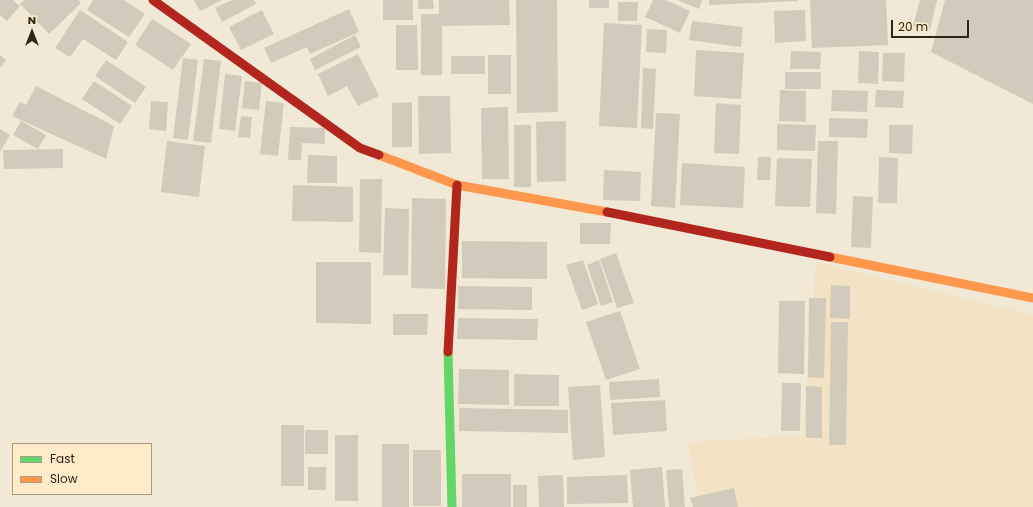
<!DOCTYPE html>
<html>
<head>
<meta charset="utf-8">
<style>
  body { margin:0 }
  #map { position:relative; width:1033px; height:507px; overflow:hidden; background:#f1e8d5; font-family:Poppins,sans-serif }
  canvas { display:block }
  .legend { position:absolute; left:12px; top:443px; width:140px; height:52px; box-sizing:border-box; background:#fdebc9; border:1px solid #a99c82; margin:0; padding:5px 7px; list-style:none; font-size:12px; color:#2c2518 }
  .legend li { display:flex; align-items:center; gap:8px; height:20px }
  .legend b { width:20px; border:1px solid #a99c82 }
  .north { position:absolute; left:12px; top:12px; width:40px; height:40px; -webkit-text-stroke:3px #fdebc9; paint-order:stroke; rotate:0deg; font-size:11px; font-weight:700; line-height:16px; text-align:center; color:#2c2518 }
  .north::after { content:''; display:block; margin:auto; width:14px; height:18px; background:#2c2518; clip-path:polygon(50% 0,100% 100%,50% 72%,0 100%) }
  .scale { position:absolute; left:891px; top:20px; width:78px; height:18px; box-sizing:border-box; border:2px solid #2c2518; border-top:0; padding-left:5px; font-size:12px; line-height:14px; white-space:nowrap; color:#2c2518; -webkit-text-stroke:3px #fdebc9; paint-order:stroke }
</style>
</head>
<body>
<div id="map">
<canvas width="1033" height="507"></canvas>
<ul class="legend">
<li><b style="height:5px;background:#63d668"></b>Fast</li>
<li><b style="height:5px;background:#ff974d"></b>Slow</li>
</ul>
<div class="north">N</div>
<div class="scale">20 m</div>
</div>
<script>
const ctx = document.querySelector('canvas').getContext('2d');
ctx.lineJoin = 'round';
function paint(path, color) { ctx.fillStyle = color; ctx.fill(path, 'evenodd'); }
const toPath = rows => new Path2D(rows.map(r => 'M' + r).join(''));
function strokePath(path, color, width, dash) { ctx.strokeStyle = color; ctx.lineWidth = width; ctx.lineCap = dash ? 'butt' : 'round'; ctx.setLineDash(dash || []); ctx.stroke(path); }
const built = toPath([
  [816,262,1033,315,1033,507,699,507,688,442,803,436]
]);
const building = toPath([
  [0,0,13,0,20,6,7,21,0,15],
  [24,0,78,0,81,3,49,34,20,4],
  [93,0,124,0,145,14,129,37,87,10],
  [194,0,222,0,200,11],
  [232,0,254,0,256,4,222,22,215,8],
  [383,0,413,0,413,20,383,20],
  [418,0,433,0,434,9,418,9],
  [439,0,509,0,510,25,442,26,442,75,421,75,421,14,439,14],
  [516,0,557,0,558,112,517,113],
  [589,0,609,0,609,8,589,8],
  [653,0,666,0,690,11,680,33,645,17],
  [677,0,702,0,699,9],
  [709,0,798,0,798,1,709,5],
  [810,0,886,0,888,45,812,48],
  [920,0,937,0,930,30,913,26],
  [945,0,1033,0,1033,104,931,52],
  [618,2,638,2,637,21,618,21],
  [349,9,359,32,310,54,307,47,271,63,264,48],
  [80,10,128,42,116,60,83,39,70,57,55,48],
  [262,10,274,34,241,50,229,27],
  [805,10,806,41,775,43,774,11],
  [152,19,191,44,173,70,135,45],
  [692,21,743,27,741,47,689,40],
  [604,23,642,25,637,128,599,126],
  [396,25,417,25,418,70,396,70],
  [647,29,667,30,666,53,646,52],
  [355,35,361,47,315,70,310,59],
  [696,50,744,53,741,99,694,96],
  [791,51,821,52,820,69,790,69],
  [859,51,879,52,878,84,858,83],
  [883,53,905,53,904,82,882,81],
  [358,54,379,96,358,106,347,86,328,96,318,74],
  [0,55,6,60,0,68],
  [488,55,511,55,511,94,488,94],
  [451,56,485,56,485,74,451,74],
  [183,58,198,60,188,140,173,138],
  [204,59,221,61,211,143,193,141],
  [106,60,146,87,135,103,95,76],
  [643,68,656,69,653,129,641,128],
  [785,72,821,72,821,89,785,89],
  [225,74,242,76,235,131,219,129],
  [94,81,132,106,120,124,82,99],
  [245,81,262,83,259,110,242,108],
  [36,86,114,126,106,159,12,116,20,102,26,105],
  [780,90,806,91,806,122,779,121],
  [832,90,868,91,867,112,831,111],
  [876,90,904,91,903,108,875,107],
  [418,96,450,96,451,153,419,154],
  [151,101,168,102,166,131,149,129],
  [266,101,284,103,278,156,260,154],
  [412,102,412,147,392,147,392,103],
  [716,103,741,105,739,154,714,153],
  [508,107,509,179,482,179,481,108],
  [656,113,680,114,675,208,651,206],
  [241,116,252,117,250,138,238,137],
  [829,118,868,119,867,138,829,137],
  [21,121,46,135,38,149,13,135],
  [566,121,566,181,537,182,536,122],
  [777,124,816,125,815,151,777,150],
  [514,125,531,125,531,187,514,187],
  [889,125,913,125,912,154,889,153],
  [290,127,325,128,325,144,302,143,301,160,288,160],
  [0,129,10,135,0,152],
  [167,141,205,146,199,197,161,192],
  [818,141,838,141,836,214,816,213],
  [63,149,63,168,4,169,3,150],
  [308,155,337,156,337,183,307,183],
  [758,157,771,157,770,180,757,180],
  [879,157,898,158,897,203,878,203],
  [777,158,812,159,810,207,775,206],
  [682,163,745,167,743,208,680,205],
  [604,170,641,172,640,201,603,200],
  [360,179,382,179,381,253,359,252],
  [293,185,353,187,353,222,292,221],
  [853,196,873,197,871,248,851,247],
  [412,198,446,199,445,289,411,288],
  [385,208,409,209,408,275,383,275],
  [580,223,611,223,610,244,580,244],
  [462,241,547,242,547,279,462,278],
  [616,253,634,303,617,308,600,259],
  [583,260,598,304,582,310,566,265],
  [599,260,613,302,601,306,587,265],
  [316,262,371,262,371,324,316,323],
  [831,285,850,286,850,319,830,318],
  [458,286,532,287,532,310,458,309],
  [809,298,826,298,824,378,808,377],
  [779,301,805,301,804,374,778,373],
  [620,311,640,369,606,380,586,322],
  [393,314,428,314,427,335,393,335],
  [458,318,538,319,537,340,457,339],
  [831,322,848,322,846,445,829,445],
  [459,369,509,370,509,405,458,404],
  [514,374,559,375,559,406,514,406],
  [659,379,660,397,610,400,609,382],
  [782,383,801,383,800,431,781,431],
  [600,385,605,457,573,460,568,387],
  [806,386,822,387,822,438,806,438],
  [665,400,667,431,613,435,611,403],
  [459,408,568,410,568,433,459,431],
  [281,425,304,425,304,486,281,486],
  [305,430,328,430,328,454,305,454],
  [335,435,358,435,358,501,335,501],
  [382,444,409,444,409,507,382,507],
  [413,450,441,450,441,506,413,506],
  [308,467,326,467,326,490,308,490],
  [662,467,665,507,633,507,630,470],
  [682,469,685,507,669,507,666,470],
  [462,474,511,474,511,507,462,507],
  [563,475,564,507,539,507,538,476],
  [627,475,628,503,567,504,567,477],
  [513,485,527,485,527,507,513,507],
  [734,488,738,507,693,507,690,498]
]);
const fast = toPath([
  [448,352,452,507]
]);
const slow = toPath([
  [379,155,457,185,607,212],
  [830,257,1033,298]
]);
const jam = toPath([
  [153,0,360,148,379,155],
  [607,212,830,257],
  [448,352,457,185]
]);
paint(built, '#f3e2c3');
paint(building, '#d2cbbc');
strokePath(fast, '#63d668', 9);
strokePath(slow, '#ff974d', 9);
strokePath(jam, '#b3261e', 9);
</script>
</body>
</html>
